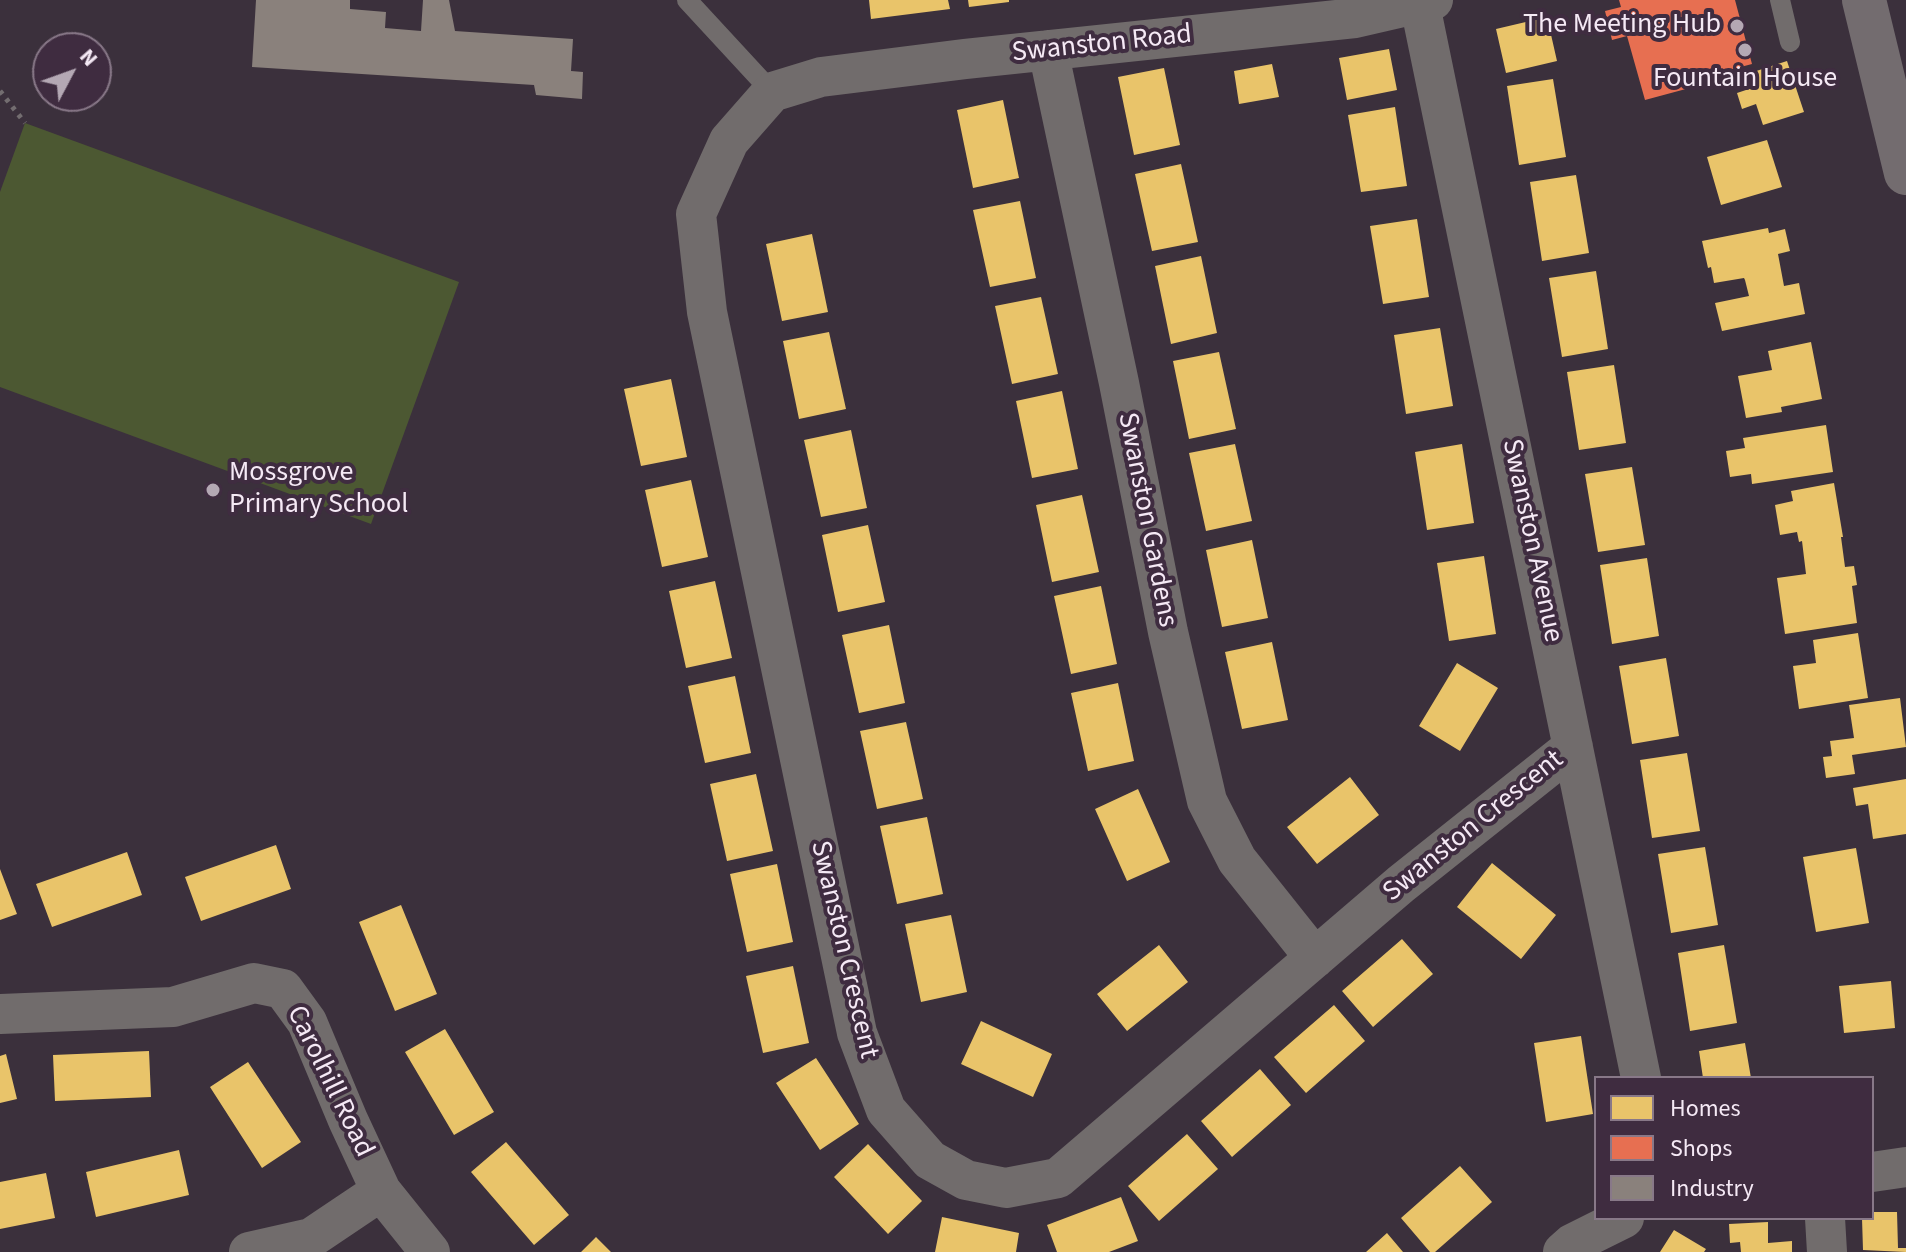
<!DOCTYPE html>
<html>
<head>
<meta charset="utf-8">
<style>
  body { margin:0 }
  #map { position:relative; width:1906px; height:1252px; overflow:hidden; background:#3b303c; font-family:"Source Sans 3",sans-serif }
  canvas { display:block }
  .legend { position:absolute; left:1594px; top:1076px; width:280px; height:144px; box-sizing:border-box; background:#3f2c40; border:2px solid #887888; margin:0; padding:10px 14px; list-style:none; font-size:24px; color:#f5e9f5 }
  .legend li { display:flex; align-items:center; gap:16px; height:40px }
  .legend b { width:40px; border:2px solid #887888 }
  .north { position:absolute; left:32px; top:32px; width:80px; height:80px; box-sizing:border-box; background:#3f2c40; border:2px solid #887888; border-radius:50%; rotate:49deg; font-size:22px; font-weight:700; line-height:32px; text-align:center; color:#f5e9f5 }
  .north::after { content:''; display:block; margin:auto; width:28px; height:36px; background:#b4a8b4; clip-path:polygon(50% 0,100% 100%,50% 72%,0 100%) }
</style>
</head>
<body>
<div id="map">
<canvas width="1906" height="1252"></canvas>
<ul class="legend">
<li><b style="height:22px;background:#e9c46a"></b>Homes</li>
<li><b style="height:22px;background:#e76f51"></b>Shops</li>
<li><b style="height:22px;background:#8a817c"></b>Industry</li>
</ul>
<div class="north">N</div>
</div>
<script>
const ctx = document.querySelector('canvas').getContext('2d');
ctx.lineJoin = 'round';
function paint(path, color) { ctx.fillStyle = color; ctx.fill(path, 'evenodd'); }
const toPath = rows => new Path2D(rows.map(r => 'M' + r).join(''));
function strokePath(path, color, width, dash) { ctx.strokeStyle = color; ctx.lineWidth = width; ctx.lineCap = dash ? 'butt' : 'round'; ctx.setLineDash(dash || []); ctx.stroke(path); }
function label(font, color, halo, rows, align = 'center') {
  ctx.font = font + ' "Source Sans 3",sans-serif'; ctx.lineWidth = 8; ctx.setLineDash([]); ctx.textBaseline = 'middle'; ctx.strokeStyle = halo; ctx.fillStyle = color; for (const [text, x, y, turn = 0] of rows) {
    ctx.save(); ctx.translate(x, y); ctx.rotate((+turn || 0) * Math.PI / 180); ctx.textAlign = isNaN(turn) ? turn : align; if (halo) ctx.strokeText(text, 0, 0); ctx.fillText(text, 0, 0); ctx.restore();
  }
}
const green = toPath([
  [25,123,459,282,371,524,0,387,0,192]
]);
const homes = toPath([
  [869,0,948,0,950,9,871,19],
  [968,0,1009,0,1009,2,969,7],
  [1547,17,1557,61,1506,73,1496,29],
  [1389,49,1397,90,1347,100,1339,58],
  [1787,61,1804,112,1763,125,1756,104,1742,109,1737,93,1749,89,1744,75],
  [1272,64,1279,97,1239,104,1234,71],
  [1164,68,1180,145,1134,155,1118,77],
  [1553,79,1566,157,1519,165,1507,86],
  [1003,100,1019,178,973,188,957,110],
  [1395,107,1407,186,1361,192,1348,115],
  [1767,140,1782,187,1721,205,1707,157],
  [1181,164,1198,242,1152,251,1135,174],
  [1576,175,1589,253,1542,261,1530,182],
  [1020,201,1036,278,990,287,973,210],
  [1417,219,1429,297,1383,304,1370,226],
  [1768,228,1769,233,1785,229,1790,251,1778,254,1784,286,1799,283,1805,314,1722,331,1715,303,1749,296,1745,280,1744,278,1714,283,1711,267,1708,268,1702,241],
  [812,234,828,312,782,321,766,244],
  [1201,256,1217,333,1171,344,1155,266],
  [1596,271,1608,349,1562,357,1549,278],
  [1041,297,1058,374,1012,384,995,306],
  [1440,328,1453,406,1406,414,1394,335],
  [829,332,846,409,799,419,783,341],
  [1811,342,1822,399,1781,407,1782,412,1746,418,1738,376,1772,370,1768,351],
  [1219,352,1236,429,1189,439,1173,361],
  [1614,365,1626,443,1579,450,1567,372],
  [671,379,687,457,641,466,624,389],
  [1062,391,1078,469,1032,478,1016,401],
  [1826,425,1833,472,1752,484,1751,474,1730,477,1726,451,1745,448,1743,438],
  [851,430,867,508,821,517,804,440],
  [1235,444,1252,521,1206,531,1189,453],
  [1462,444,1474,523,1427,530,1415,452],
  [1632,467,1645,545,1598,552,1585,474],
  [691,480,708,557,662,567,645,490],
  [1834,483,1843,537,1841,537,1845,567,1854,566,1857,585,1852,586,1857,623,1785,634,1777,578,1806,574,1802,541,1799,542,1797,532,1780,535,1775,505,1793,501,1791,491],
  [1082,495,1099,572,1052,582,1036,505],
  [868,525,885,602,838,612,822,535],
  [1252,540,1268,618,1222,627,1206,550],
  [1484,556,1496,634,1449,641,1437,563],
  [1647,558,1659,636,1612,644,1600,565],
  [715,581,732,658,686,668,669,591],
  [1101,586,1117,664,1071,674,1054,596],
  [889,625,905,703,859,713,842,635],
  [1858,633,1868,698,1799,709,1793,666,1816,663,1813,640],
  [1272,642,1288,720,1242,729,1225,652],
  [1666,658,1679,736,1632,744,1619,666],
  [1457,663,1498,688,1460,751,1419,726],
  [735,676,751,753,705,763,688,686],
  [1118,683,1134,761,1088,771,1071,693],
  [1900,698,1906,747,1852,755,1855,774,1826,778,1823,757,1832,756,1830,741,1854,738,1849,705],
  [906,722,923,799,877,809,860,731],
  [1687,753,1700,831,1652,838,1640,760],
  [756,774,773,851,727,861,710,784],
  [1350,777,1379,815,1317,864,1287,827],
  [1906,779,1906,834,1873,839,1868,804,1856,806,1853,788],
  [1138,789,1170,862,1127,881,1095,809],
  [927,817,943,894,897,904,880,826],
  [276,845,291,889,201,921,185,877],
  [1705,847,1718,925,1671,933,1658,854],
  [1856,848,1869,923,1816,932,1803,857],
  [127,852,142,895,52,927,36,884],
  [1492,863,1556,915,1521,959,1457,907],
  [777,864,793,942,747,952,730,874],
  [0,869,17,914,0,920],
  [401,905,437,994,395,1011,359,922],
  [951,915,967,992,921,1002,905,924],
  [1402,939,1433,974,1373,1027,1342,991],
  [1159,945,1188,982,1127,1031,1097,994],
  [1724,945,1737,1023,1690,1031,1678,953],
  [793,966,809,1043,763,1053,746,976],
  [1891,981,1895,1028,1844,1033,1839,986],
  [1334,1005,1365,1041,1306,1093,1274,1057],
  [981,1021,1052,1054,1033,1097,961,1064],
  [445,1029,494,1112,454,1135,405,1052],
  [1581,1036,1593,1114,1546,1122,1534,1043],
  [1745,1043,1751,1078,1703,1078,1699,1051],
  [149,1051,151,1097,55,1101,53,1055],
  [6,1054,17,1099,0,1103,0,1056],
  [816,1058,859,1124,820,1150,776,1083],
  [248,1062,301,1142,262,1168,210,1087],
  [1260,1069,1291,1105,1232,1157,1201,1121],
  [1187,1134,1218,1169,1159,1221,1128,1186],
  [506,1142,569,1215,534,1245,471,1172],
  [868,1144,922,1201,888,1234,834,1177],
  [179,1150,189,1195,96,1217,86,1172],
  [1460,1166,1492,1202,1435,1252,1430,1252,1401,1218],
  [46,1173,55,1218,0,1229,0,1182],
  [1121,1197,1138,1241,1109,1252,1057,1252,1047,1225],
  [1872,1212,1897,1212,1898,1248,1906,1248,1906,1252,1863,1250,1862,1218,1872,1218],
  [942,1217,1019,1233,1016,1252,935,1252],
  [1768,1222,1768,1243,1792,1241,1792,1252,1741,1252,1740,1242,1730,1243,1729,1224],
  [1674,1230,1706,1249,1704,1252,1660,1252],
  [1387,1233,1403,1252,1366,1252],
  [596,1237,611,1252,581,1252]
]);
const shops = toPath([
  [1619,0,1735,0,1752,64,1695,79,1697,86,1645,100,1627,36,1612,40,1605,11,1621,7]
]);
const industry = toPath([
  [256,0,350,0,350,9,386,12,385,28,421,31,423,0,449,0,455,31,573,39,571,71,583,72,582,99,536,95,534,85,252,67]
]);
const path = toPath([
  [0,91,25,123]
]);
const service = toPath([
  [687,0,772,92],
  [1780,0,1790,42]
]);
const minor = toPath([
  [1433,0,1355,18,965,59,821,77,772,92,729,141,696,214,707,312,857,1033,886,1110,930,1160,966,1180,1006,1188,1058,1178,1401,884,1573,747],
  [1420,5,1641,1078],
  [1048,50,1119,383,1168,632,1207,801,1237,860,1315,958],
  [0,1014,173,1007,254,983,283,989,307,1022,348,1120,381,1191,430,1252],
  [1872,1172,1906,1167],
  [1825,1218,1827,1252],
  [249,1252,311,1238,381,1191],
  [1563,1252,1572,1244,1624,1218]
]);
const primary = toPath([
  [1864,0,1906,173]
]);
const markers = [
  [1737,26,8,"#b4a8b4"],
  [1745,50,8,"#b4a8b4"],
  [213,490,8,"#b4a8b4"]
];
const poiNames = [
  ["The Meeting Hub",1721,26],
  ["Fountain House",1745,80,"center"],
  ["Mossgrove",229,474,"left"],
  ["Primary School",229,506,"left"]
];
const streetNames = [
  ["Swanston Road",1102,45,-6],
  ["Swanston Gardens",1146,520,79],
  ["Swanston Avenue",1531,541,78],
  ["Swanston Crescent",1474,827,-39],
  ["Swanston Crescent",843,950,77],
  ["Carolhill Road",329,1082,64]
];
paint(green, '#4c5832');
paint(homes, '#e9c46a');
paint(shops, '#e76f51');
paint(industry, '#8a817c');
strokePath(path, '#736d70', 5, [4, 6]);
strokePath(service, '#716c6c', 20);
strokePath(minor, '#716c6c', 40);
strokePath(primary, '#736c6f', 44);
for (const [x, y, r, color] of markers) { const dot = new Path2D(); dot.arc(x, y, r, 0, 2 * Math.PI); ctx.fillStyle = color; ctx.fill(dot); strokePath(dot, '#3f2c40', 3); }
label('28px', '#f5e9f5', '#3f2c40', poiNames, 'right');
label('28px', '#f5e9f5', '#3f2c40', streetNames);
</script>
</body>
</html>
